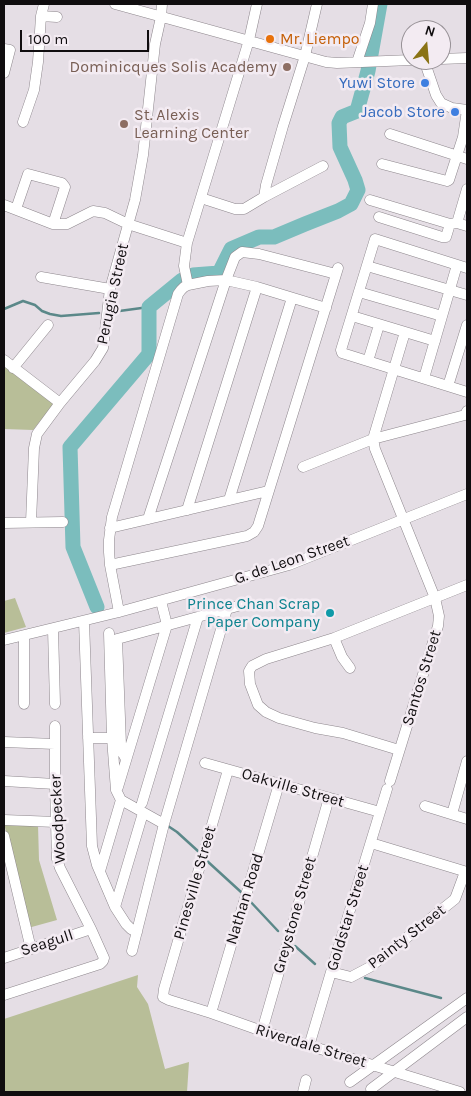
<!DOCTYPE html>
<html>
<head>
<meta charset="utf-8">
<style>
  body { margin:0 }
  #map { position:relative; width:471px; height:1096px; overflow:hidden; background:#e5dee5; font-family:Karla,sans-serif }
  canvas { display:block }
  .frame { position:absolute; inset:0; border:5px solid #100d0f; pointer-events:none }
  .north { position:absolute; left:401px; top:20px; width:50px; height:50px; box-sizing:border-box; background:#f3ebf2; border:1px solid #989297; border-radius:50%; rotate:17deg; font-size:14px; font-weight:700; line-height:20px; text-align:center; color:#100d0f }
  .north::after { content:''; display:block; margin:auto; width:18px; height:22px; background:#8a7315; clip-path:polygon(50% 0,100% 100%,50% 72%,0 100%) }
  .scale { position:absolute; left:20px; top:30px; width:129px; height:22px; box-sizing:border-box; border:2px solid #100d0f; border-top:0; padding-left:6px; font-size:15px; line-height:18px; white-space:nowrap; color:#100d0f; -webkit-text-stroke:4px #f3ebf2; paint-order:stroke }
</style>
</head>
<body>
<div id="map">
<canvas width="471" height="1096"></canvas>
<div class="frame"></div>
<div class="north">N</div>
<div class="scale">100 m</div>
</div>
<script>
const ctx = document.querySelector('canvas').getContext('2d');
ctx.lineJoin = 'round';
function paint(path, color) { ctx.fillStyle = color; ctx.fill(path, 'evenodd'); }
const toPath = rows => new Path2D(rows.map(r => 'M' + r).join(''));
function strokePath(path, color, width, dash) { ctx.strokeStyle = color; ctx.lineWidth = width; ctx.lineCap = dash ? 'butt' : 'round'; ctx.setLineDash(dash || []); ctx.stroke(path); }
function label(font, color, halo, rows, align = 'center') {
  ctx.font = font + ' Karla,sans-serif'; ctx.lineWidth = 5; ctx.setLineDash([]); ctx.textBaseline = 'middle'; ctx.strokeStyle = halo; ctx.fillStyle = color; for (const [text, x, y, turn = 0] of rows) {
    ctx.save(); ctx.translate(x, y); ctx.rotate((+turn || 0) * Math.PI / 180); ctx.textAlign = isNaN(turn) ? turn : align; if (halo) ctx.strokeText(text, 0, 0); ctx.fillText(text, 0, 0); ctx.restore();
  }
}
const green = toPath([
  [4,365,54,404,33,430,4,429],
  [15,598,26,627,4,633,4,601],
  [4,823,38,825,39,860,57,920,28,928],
  [138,975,137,987,148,1004,165,1069,189,1062,187,1092,4,1092,4,1019]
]);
const stream = toPath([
  [4,309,23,301,35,305,42,311,50,314,61,316,99,313],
  [112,312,149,307],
  [168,826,177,832,199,852],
  [206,860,241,892],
  [248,899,278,931],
  [295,946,315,964],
  [365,978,441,998]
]);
const river = toPath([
  [193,275,219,273,231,249,259,237,274,237,305,224,338,211,351,204,358,190,355,180,340,147,339,123,342,117,357,111,368,71,380,4],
  [97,607,73,547,70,447,149,354,149,307,182,280]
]);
const minor = toPath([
  [115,4,326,62,337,63,411,60],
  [41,16,57,17],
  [4,49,10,50,4,73],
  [441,59,467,58],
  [424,60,436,95,441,103,452,108,467,110],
  [357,62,370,23,373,4],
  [23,122,34,90,38,62,41,16,44,4],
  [390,134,467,159],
  [382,164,447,181,449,180,463,137,467,110],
  [467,189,457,223,467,226],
  [264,197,266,185,283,126,305,56,317,4],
  [201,198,235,209,244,209,264,197,323,166],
  [370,200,450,224,457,223],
  [4,205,53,224,67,224,93,211,105,213,128,224,187,243],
  [16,209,28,174,62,183,65,187,53,224],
  [379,217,442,237,446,237,450,224],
  [367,266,467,295],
  [467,268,375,239,341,350,342,353,467,392],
  [41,277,110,289],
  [188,285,184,266,187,243,249,40,257,4],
  [359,292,442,316],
  [352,316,435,341],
  [4,360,60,403],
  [368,361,379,325],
  [13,368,48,325],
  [424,378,457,265],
  [448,386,467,325],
  [303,467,373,439,465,415,467,411],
  [229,500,292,298],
  [187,510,257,287],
  [148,519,226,280,235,257,242,252,259,254,336,274],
  [31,522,34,448,37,434,60,403,95,361,103,348,110,289,135,200,143,155,155,44,161,17,162,4],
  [4,523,63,522],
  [110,528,268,491],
  [110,565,247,536,254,532,258,526,338,268],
  [119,612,110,565,109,552,109,540,112,517,178,294,181,290,184,287,188,285,208,281,226,280,257,287,326,308],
  [84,621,92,846,97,865,115,907,126,924,131,929,137,932],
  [53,629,55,704],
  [109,633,112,738,116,790,121,800,164,824],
  [334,638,342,657,350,668],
  [117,639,121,745,121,750,126,759],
  [4,640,119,612,289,565,467,494],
  [110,641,245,604],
  [24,704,24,636],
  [88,738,112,738],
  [4,742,55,744],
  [399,750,343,733,315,728,279,718,266,712,258,705,250,684,249,671,252,666,266,659,334,638,467,585],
  [205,763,380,812],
  [228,770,164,989,163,997,169,1000,211,1013,262,1031,460,1092],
  [4,781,55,784],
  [390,781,438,626,439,616,435,598,375,449,373,439,405,332],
  [118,787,167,625,161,601],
  [142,803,198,617],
  [425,806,467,819],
  [452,814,467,761],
  [4,820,56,822],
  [4,836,31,949],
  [371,843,467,872],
  [100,871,121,800],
  [115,907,143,813],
  [132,951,164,824,227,609],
  [4,958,91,929],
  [331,972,351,977,370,967,455,899,465,872],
  [4,995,100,964,103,961,104,958,91,929,60,868,57,859,55,784,55,726],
  [211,1013,279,784],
  [262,1031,329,798],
  [309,1046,331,972,387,789],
  [350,1082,467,998],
  [371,1089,467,1017],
  [303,1092,306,1080]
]);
const markers = [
  [270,39,5,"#e8710a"],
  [287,67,5,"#8d6e63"],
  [425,83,5,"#3f7fe0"],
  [455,112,5,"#3f7fe0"],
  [124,124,5,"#8d6e63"],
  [330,613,5,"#0f9aa8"]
];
const foodNames = [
  ["Mr. Liempo",280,39]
];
const educationNames = [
  ["Dominicques Solis Academy",277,67],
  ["St. Alexis",134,115,"left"],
  ["Learning Center",134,133,"left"]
];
const shopNames = [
  ["Yuwi Store",415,83],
  ["Jacob Store",445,112]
];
const streetNames = [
  ["Perugia Street",113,294,-78],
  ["G. de Leon Street",292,560,-19],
  ["Santos Street",422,678,-73],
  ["Oakville Street",293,788,16],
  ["Woodpecker",58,819,-93],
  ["Pinesville Street",195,883,-74],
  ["Nathan Road",245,899,-73],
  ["Greystone Street",295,915,-74],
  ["Goldstar Street",348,918,-73],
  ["Painty Street",407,937,-38],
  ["Seagull",47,943,-18],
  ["Riverdale Street",311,1046,17]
];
const cultureNames = [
  ["Prince Chan Scrap",320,604],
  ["Paper Company",320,622]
];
paint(green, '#b8be98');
strokePath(stream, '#5b8889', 2.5);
strokePath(river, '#7bbdbd', 15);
strokePath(minor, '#8e878d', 11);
strokePath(minor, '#fff', 10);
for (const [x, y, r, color] of markers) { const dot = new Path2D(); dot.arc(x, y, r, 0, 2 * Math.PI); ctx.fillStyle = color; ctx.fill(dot); strokePath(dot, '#f3ebf2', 2); }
label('16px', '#c56008', '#f3ebf2', foodNames, 'left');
label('16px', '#785e54', '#f3ebf2', educationNames, 'right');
label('16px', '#366cbe', '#f3ebf2', shopNames, 'right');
label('16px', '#100d0f', '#f3ebf2', streetNames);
label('16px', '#0d838f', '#f3ebf2', cultureNames, 'right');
</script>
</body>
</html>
